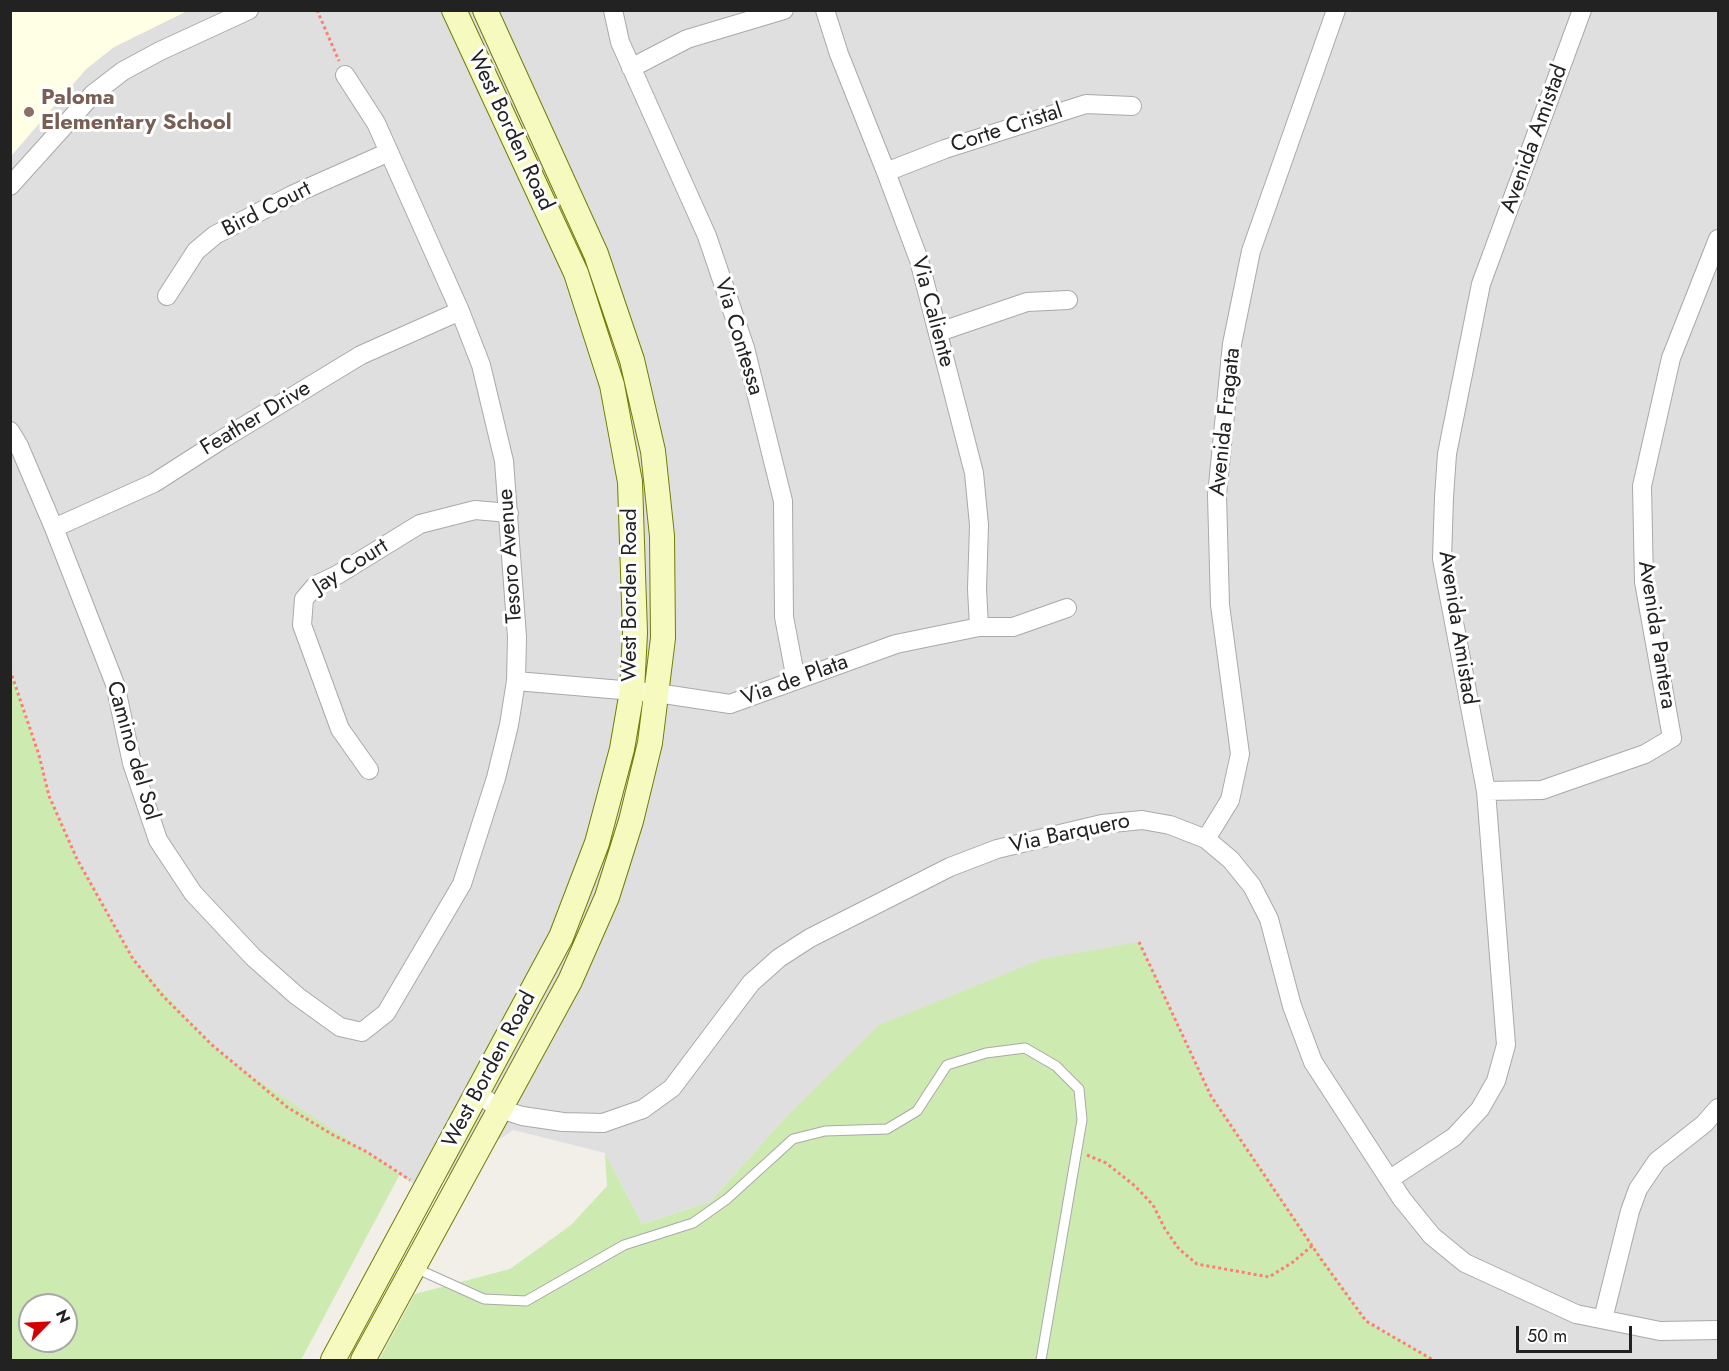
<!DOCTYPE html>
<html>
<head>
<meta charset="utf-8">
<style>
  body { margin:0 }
  #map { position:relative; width:1729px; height:1371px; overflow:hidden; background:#f2efe9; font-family:Jost,sans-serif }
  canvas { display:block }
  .frame { position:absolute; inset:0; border:12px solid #222; pointer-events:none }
  .north { position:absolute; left:18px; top:1293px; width:60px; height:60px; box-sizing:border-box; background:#fff; border:2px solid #a7a7a7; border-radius:50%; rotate:66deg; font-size:16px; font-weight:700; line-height:24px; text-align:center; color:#222 }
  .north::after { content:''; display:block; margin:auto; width:21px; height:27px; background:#d40000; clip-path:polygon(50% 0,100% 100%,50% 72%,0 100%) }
  .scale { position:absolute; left:1516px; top:1326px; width:116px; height:27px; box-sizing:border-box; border:3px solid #222; border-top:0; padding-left:8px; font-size:18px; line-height:21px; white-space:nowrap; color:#222; -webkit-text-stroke:4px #fff; paint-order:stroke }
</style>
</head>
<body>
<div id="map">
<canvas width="1729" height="1371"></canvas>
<div class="frame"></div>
<div class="north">N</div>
<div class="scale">50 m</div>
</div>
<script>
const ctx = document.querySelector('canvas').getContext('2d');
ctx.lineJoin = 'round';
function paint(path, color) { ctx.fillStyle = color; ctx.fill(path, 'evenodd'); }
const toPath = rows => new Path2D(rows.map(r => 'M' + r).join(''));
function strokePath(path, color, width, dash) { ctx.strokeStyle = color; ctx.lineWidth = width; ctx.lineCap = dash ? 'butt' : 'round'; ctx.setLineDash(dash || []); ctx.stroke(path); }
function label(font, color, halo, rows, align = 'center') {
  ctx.font = font + ' Jost,sans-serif'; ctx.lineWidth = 6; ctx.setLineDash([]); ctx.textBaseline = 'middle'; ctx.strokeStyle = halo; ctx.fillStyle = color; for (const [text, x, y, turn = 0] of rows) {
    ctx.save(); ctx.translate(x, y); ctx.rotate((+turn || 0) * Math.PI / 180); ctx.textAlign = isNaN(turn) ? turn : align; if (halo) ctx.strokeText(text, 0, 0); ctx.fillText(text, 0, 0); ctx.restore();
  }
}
const residential = toPath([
  [187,11,1718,11,1718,1360,1435,1360,1366,1321,1211,1096,1139,942,784,1119,710,1202,642,1224,605,1153,513,1130,425,1191,339,1138,248,1074,212,1045,133,959,77,859,49,796,39,755,11,671,11,156,86,69,114,47]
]);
const education = toPath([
  [11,10,187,10,187,11,114,47,86,69,11,156]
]);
const grass = toPath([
  [10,671,39,755,49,796,77,859,133,959,212,1045,248,1074,400,1174,301,1360,11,1360],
  [30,1305,66,1305,66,1341,30,1341],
  [1139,942,1211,1096,1366,1321,1435,1360,379,1360,415,1294,510,1269,571,1225,607,1186,605,1153,642,1224,710,1202,784,1119,879,1025,1042,959]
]);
const path = toPath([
  [317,10,339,61],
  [10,670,39,755,49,796,77,859,133,959,163,996,212,1045,287,1107,333,1135,367,1152,410,1180],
  [1139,942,1211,1096,1321,1259,1366,1321,1433,1360],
  [1087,1155,1106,1163,1135,1186,1153,1205,1165,1229,1179,1249,1197,1264,1269,1277,1293,1262,1313,1245]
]);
const lane = toPath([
  [415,1268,484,1299,526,1301,624,1245,693,1223,727,1199,793,1139,825,1131,887,1129,917,1111,947,1065,986,1053,1025,1048,1056,1066,1079,1089,1082,1120,1041,1360]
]);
const street = toPath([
  [613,10,620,42,707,236,745,348,783,501,784,617,796,680],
  [825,10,839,54,886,172,919,260,974,473,979,525,977,589,979,627],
  [631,68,687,39,784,10],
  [886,172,945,149,1086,104,1132,106],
  [10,186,93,94,123,71,160,51,249,10],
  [167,296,196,251,215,235,292,195,389,152],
  [939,332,1027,302,1068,300],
  [10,431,19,446,54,528,115,684,132,763,158,840,193,893,253,957,297,996,340,1027,362,1032,386,1013,462,884,496,778,509,725,516,681,517,637,504,461,481,365,460,311,376,123,345,75],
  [54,528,154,483,221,440,361,355,460,311],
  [516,681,657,693,730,704,896,644,979,627,1013,627,1067,608],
  [369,770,340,729,302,625,304,599,316,585,337,575,420,524,475,510,509,513],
  [1486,791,1542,790,1645,754,1672,738,1644,582,1642,486,1671,358,1718,239],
  [1206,839,1230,800,1240,754,1220,605,1217,495,1232,344,1251,251,1336,10],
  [478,1094,500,1109,522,1116,563,1122,603,1123,643,1109,672,1088,751,983,779,958,810,938,950,867,997,849,1102,824,1142,820,1170,825,1206,839,1231,860,1252,886,1269,919,1292,1006,1313,1062,1402,1199,1432,1236,1465,1263,1576,1314,1660,1331,1718,1330],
  [1390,1179,1454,1137,1480,1109,1496,1081,1506,1045,1486,791,1442,559,1444,497,1447,454,1481,284,1582,10],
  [1603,1319,1630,1211,1638,1189,1657,1161,1704,1124,1718,1108]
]);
const secondary = toPath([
  [333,1360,561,937,597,843,622,749,632,691,635,633,630,482,612,385,576,273,454,10],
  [363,1360,570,981,607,897,631,821,650,743,663,638,662,536,653,451,632,360,596,254,485,10]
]);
const markers = [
  [29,112,6,"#8d6e63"]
];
const educationNames = [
  ["Paloma",41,99],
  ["Elementary School",41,124]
];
const streetNames = [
  ["Corte Cristal",1007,129,-18],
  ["West Borden Road",510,131,65],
  ["Avenida Amistad",1535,139,-70],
  ["Bird Court",267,210,-27],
  ["Via Caliente",932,312,75],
  ["Via Contessa",738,337,73],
  ["Feather Drive",256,419,-31],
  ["Avenida Fragata",1226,422,-84],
  ["Tesoro Avenue",511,556,-94],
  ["Jay Court",351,567,-32],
  ["West Borden Road",631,595,-90],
  ["Avenida Amistad",1457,628,81],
  ["Avenida Pantera",1656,635,81],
  ["Via de Plata",795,681,-20],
  ["Camino del Sol",132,751,74],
  ["Via Barquero",1070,834,-12],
  ["West Borden Road",490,1070,-62]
];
paint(residential, '#e0dfdf');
paint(education, '#ffffe5');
paint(grass, '#cdebb0');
strokePath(lane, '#a9a9a9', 11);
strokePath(street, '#a9a9a9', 20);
strokePath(secondary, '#707d05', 26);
strokePath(path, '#fa8072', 3, [3, 3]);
strokePath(lane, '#fff', 9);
strokePath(street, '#fff', 18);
strokePath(secondary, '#f7fabf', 24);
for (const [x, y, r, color] of markers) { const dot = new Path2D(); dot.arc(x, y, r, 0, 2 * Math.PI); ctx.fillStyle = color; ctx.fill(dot); strokePath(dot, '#fff', 2); }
label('bold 22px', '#785e54', '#fff', educationNames, 'left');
label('22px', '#222', '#fff', streetNames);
</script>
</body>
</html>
